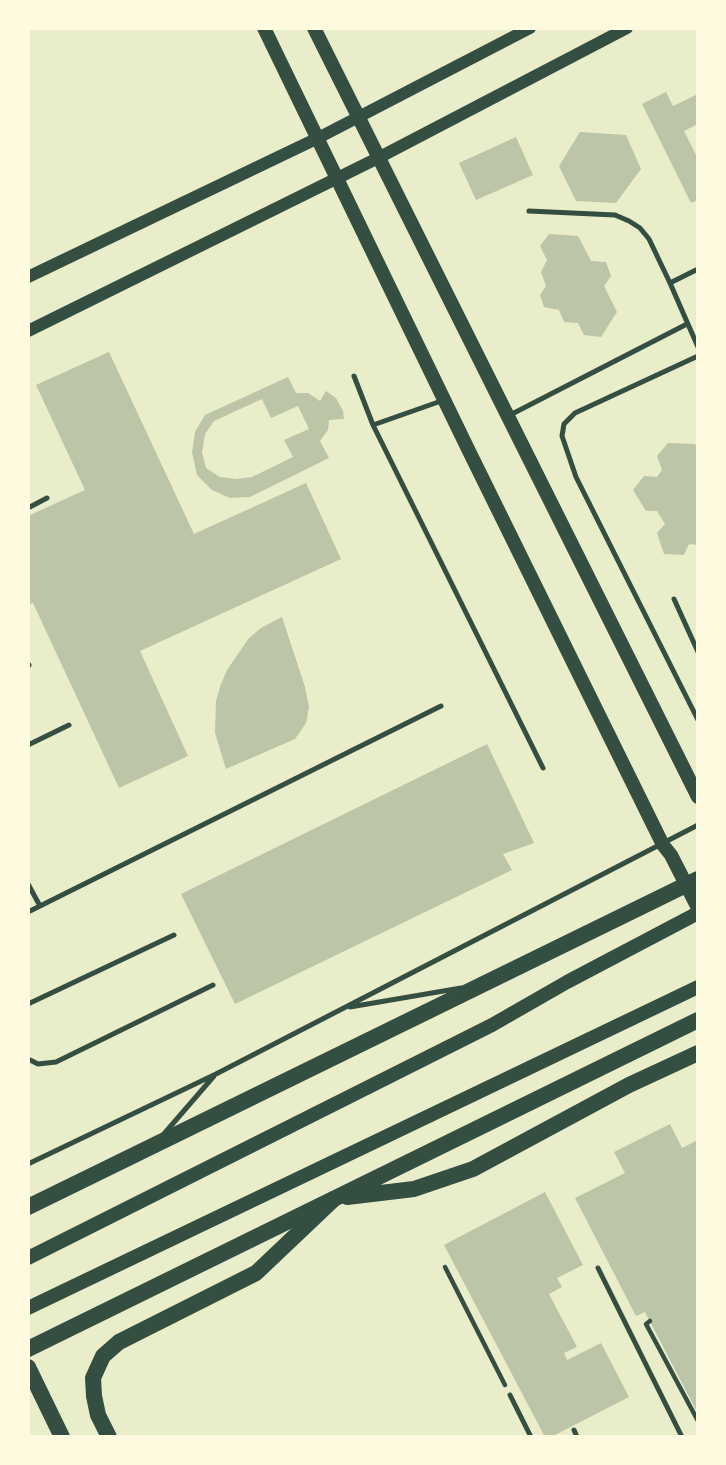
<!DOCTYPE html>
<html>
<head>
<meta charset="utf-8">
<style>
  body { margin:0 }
  #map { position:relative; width:726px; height:1465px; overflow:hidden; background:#e9edc9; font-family:"IBM Plex Serif",serif }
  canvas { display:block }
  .frame { position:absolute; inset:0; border:30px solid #fefae0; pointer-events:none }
</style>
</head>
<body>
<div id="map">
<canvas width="726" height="1465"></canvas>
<div class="frame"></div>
</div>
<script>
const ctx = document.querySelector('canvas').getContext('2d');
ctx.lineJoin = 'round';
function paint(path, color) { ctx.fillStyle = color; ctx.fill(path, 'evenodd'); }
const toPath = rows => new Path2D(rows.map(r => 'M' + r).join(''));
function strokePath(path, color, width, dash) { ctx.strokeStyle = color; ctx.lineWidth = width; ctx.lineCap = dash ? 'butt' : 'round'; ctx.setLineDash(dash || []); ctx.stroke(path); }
const building = toPath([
  [666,92,673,106,698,94,698,124,684,131,698,159,698,200,691,203,642,104],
  [580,132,626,135,641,169,616,203,576,201,559,166],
  [516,137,533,175,476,200,459,163],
  [549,234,578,236,591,261,606,262,611,276,604,286,617,312,601,337,584,335,578,323,564,322,559,310,544,307,540,295,546,286,541,272,547,260,540,246],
  [109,352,194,534,306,483,341,559,140,651,188,756,119,788,33,603,28,605,28,516,85,490,36,385],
  [288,377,296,393,308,393,320,401,326,391,336,398,343,411,344,419,329,420,328,430,320,441,329,458,250,497,230,498,212,490,197,475,192,452,195,432,205,415],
  [262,399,271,418,298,406,309,429,284,440,293,457,252,477,237,479,220,477,206,468,202,452,205,434,214,421],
  [668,443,695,444,698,450,698,545,689,544,684,555,664,554,657,533,665,524,657,511,646,511,633,490,644,476,657,477,662,470,657,456],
  [282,617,305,687,309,707,306,723,295,739,226,769,215,733,216,701,221,684,227,670,249,638,261,628],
  [487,744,534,843,503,854,512,870,235,1004,181,894],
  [670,1124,682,1148,698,1140,698,1414,645,1312,636,1316,575,1198,625,1173,614,1152],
  [545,1192,583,1265,557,1278,562,1287,549,1294,577,1347,564,1353,567,1360,601,1343,629,1397,551,1437,545,1437,444,1245]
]);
const path = toPath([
  [445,1267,505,1385],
  [650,1321,646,1324,698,1421]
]);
const service = toPath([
  [529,211,615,215,629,221,640,228,649,239,670,283],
  [698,269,670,283,698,347],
  [698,356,575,413,564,424,562,436,576,477,698,720],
  [354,376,373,425,543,768],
  [510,415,687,324],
  [373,425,444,400],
  [28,508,47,498],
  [674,599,698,652],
  [28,665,29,665],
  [28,745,69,725],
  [28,884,40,906],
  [28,912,441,706],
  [28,1004,174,935],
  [350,1007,461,988],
  [28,1059,38,1064,56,1062,213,985],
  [163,1135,214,1076],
  [28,1164,216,1074,698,825],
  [598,1268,682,1437],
  [510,1395,531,1437],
  [574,1430,577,1437]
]);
const tertiary = toPath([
  [28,277,318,138,530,28],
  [28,331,378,158,627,28]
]);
const secondary = toPath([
  [264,28,467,447,663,845,671,855,698,908],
  [314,28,698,797],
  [28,1258,492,1025,567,982,698,913],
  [28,1308,698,987]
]);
const primary = toPath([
  [347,1197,414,1189,473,1169,629,1085,698,1053],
  [28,1207,698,879],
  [28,1349,698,1020]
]);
const trunk = toPath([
  [28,1367,62,1437],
  [109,1437,98,1415,94,1396,93,1378,103,1356,119,1342,256,1273,334,1199]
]);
paint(building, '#bcc5a7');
strokePath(path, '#344e41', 4.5);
strokePath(service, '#344e41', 5);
strokePath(tertiary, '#344e41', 12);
strokePath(secondary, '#344e41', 14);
strokePath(primary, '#344e41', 16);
strokePath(trunk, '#344e41', 16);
</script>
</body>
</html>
